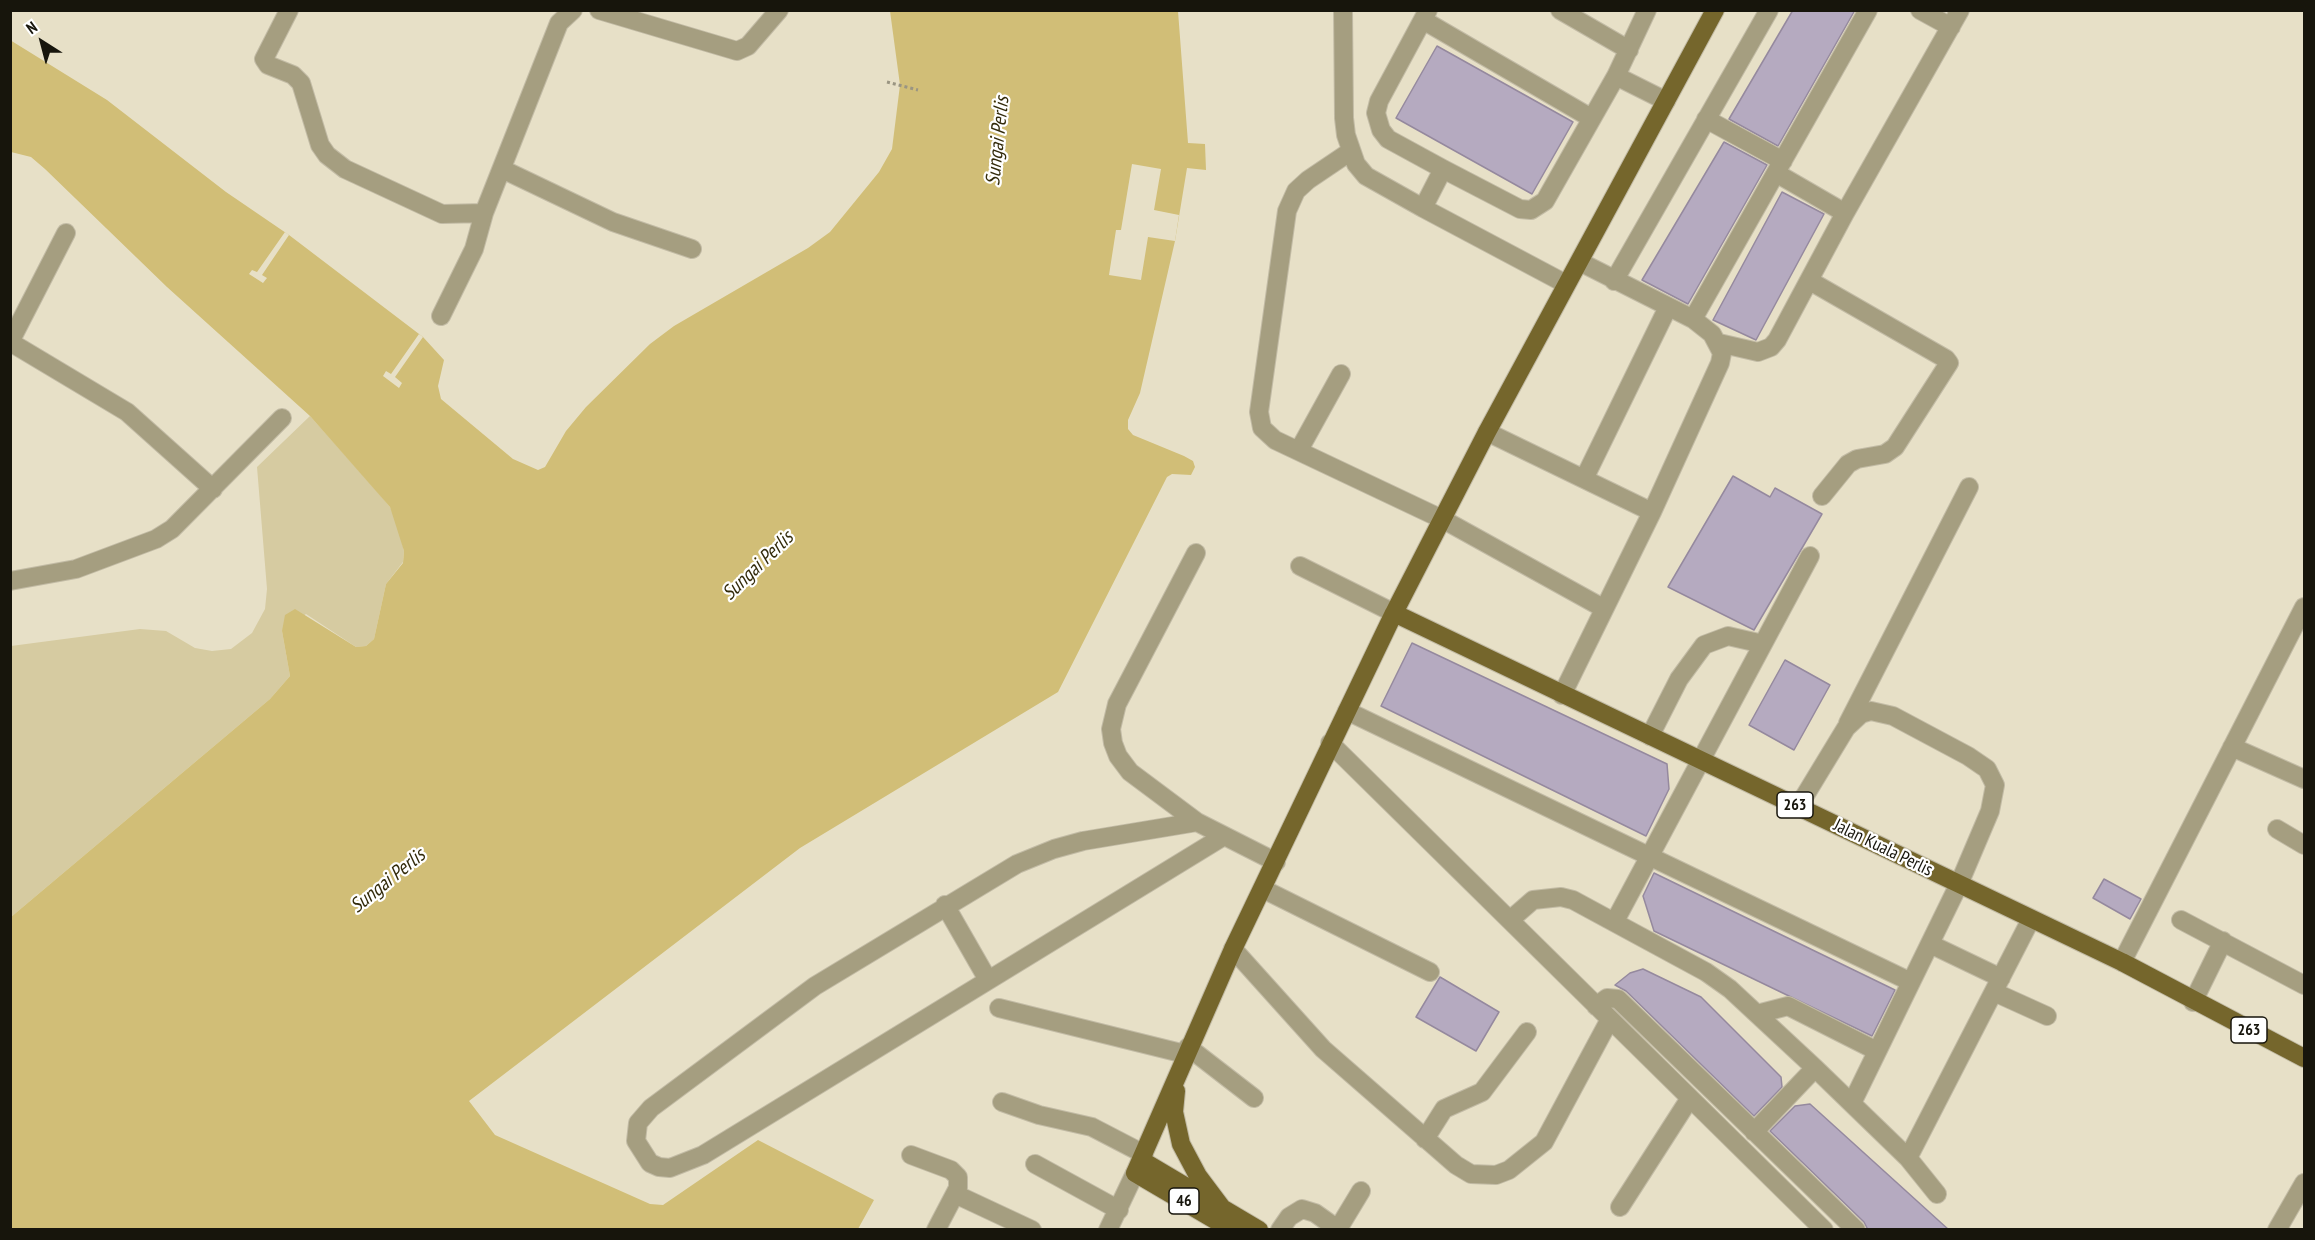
<!DOCTYPE html>
<html>
<head>
<meta charset="utf-8">
<style>
  body { margin:0 }
  #map { position:relative; width:2315px; height:1240px; overflow:hidden; background:#e7e0c7; font-family:"PT Sans Narrow",sans-serif }
  canvas { display:block }
  .frame { position:absolute; inset:0; border:12px solid #17150c; pointer-events:none }
  .north { position:absolute; left:12px; top:12px; width:60px; height:60px; -webkit-text-stroke:4px #fff; paint-order:stroke; rotate:324deg; font-size:16px; font-weight:700; line-height:24px; text-align:center; color:#17150c }
  .north::after { content:''; display:block; margin:auto; width:21px; height:27px; background:#17150c; clip-path:polygon(50% 0,100% 100%,50% 72%,0 100%) }
</style>
</head>
<body>
<div id="map">
<canvas width="2315" height="1240"></canvas>
<div class="frame"></div>
<div class="north">N</div>
</div>
<script>
const ctx = document.querySelector('canvas').getContext('2d');
ctx.lineJoin = 'round';
function paint(path, color) { ctx.fillStyle = color; ctx.fill(path, 'evenodd'); }
const toPath = rows => new Path2D(rows.map(r => 'M' + r).join(''));
function strokePath(path, color, width, dash) { ctx.strokeStyle = color; ctx.lineWidth = width; ctx.lineCap = dash ? 'butt' : 'round'; ctx.setLineDash(dash || []); ctx.stroke(path); }
function label(font, color, halo, rows, align = 'center') {
  ctx.font = font + ' "PT Sans Narrow",sans-serif'; ctx.lineWidth = 4.5; ctx.setLineDash([]); ctx.textBaseline = 'middle'; ctx.strokeStyle = halo; ctx.fillStyle = color; for (const [text, x, y, turn = 0] of rows) {
    ctx.save(); ctx.translate(x, y); ctx.rotate((+turn || 0) * Math.PI / 180); ctx.textAlign = isNaN(turn) ? turn : align; if (halo) ctx.strokeText(text, 0, 0); ctx.fillText(text, 0, 0); ctx.restore();
  }
}
const green = toPath([
  [310,416,376,490,390,507,397,522,404,551,403,562,386,584,374,639,366,646,356,647,306,614,282,631,290,676,270,699,11,917,11,646,140,629,166,631,195,648,212,651,231,649,252,633,265,609,267,589,257,467]
]);
const water = toPath([
  [890,11,1178,11,1188,143,1205,144,1206,170,1187,168,1175,241,1140,393,1128,420,1128,429,1133,435,1184,456,1193,461,1195,467,1191,475,1172,474,1167,477,1058,692,800,848,469,1101,495,1135,650,1204,663,1205,758,1140,874,1200,858,1229,11,1229,11,917,270,699,290,676,282,631,285,615,295,609,356,647,366,646,374,639,386,584,403,563,404,551,390,507,310,416,167,287,45,169,31,157,11,152,10,40,107,100,226,192,289,235,423,337,444,360,438,386,441,399,513,459,538,470,545,467,566,431,586,407,650,344,674,326,808,248,830,232,879,172,892,149,900,85]
]);
const pier = toPath([
  [1132,164,1161,169,1154,210,1179,215,1175,241,1148,237,1141,280,1109,275,1116,230,1121,230],
  [285,232,289,235,262,275,267,278,263,283,249,274,252,270,257,272],
  [419,334,423,337,395,377,402,383,399,388,383,376,386,371,391,374]
]);
const building = toPath([
  [1793,10,1855,10,1778,146,1729,119,1793,10],
  [1437,46,1573,122,1532,194,1396,118,1437,46],
  [1724,142,1767,165,1688,304,1642,280,1724,142],
  [1782,192,1824,214,1756,340,1713,320,1782,192],
  [1733,476,1770,497,1775,488,1822,514,1754,630,1668,587,1733,476],
  [1412,643,1667,764,1669,789,1646,836,1381,706,1412,643],
  [1785,660,1830,685,1794,750,1749,725,1785,660],
  [1654,873,1895,990,1872,1036,1654,931,1643,896,1654,873],
  [2104,879,2141,899,2130,919,2093,898,2104,879],
  [1643,969,1701,997,1781,1077,1782,1087,1754,1116,1626,991,1615,985,1630,973,1643,969],
  [1440,977,1499,1012,1476,1051,1416,1017,1440,977],
  [1810,1104,1949,1230,1868,1230,1864,1222,1770,1131,1795,1106,1810,1104]
]);
const path = toPath([
  [887,82,918,90]
]);
const minor = toPath([
  [289,10,264,59,268,65,293,75,301,83,320,145,327,155,345,169,442,214,484,213],
  [599,10,737,51,748,46,779,10],
  [1343,10,1344,118,1346,135,1356,164,1366,176,1423,208,1566,284],
  [1428,10,1379,101,1376,113,1381,130,1388,139,1443,169,1520,209,1531,210,1545,201,1616,76,1647,10],
  [1560,10,1629,50],
  [1920,10,1951,27],
  [1423,20,1591,118],
  [1616,76,1666,101],
  [1706,119,1783,161],
  [1351,151,1308,180,1296,191,1287,211,1259,412,1262,428,1275,440,1444,520,1603,608],
  [502,169,613,222,692,249],
  [1776,173,1845,213],
  [1423,208,1443,169],
  [1614,281,1769,10],
  [1810,281,1946,359,1949,363,1895,447,1885,454,1857,459,1848,464,1822,496],
  [441,316,474,249,484,213,559,23,573,10],
  [1693,319,1868,10],
  [10,342,127,412,213,489],
  [10,342,66,233],
  [1719,343,1758,352,1771,347,1777,340,1845,213,1960,10],
  [1487,432,1652,512],
  [1299,450,1341,374],
  [1584,479,1668,307],
  [1196,553,1117,704,1111,729,1113,743,1118,756,1130,772,1197,822,1276,862],
  [1300,566,1394,613],
  [10,581,76,569,156,539,172,529,282,418],
  [1562,695,1652,512,1720,363,1722,353,1712,334,1693,319,1580,262],
  [1347,711,1911,982],
  [1848,723,1969,487],
  [1650,736,1679,679,1704,645,1728,636,1763,644],
  [1330,743,1824,1230],
  [2232,747,2304,779],
  [1798,807,1846,728,1861,714,1871,711,1893,716,1968,756,1987,769,1995,785,1990,811,1959,884,1852,1103],
  [1197,822,1083,841,1054,849,1017,864,815,986,651,1108,638,1123,636,1141,650,1163,659,1167,670,1168,703,1155,1224,836],
  [2277,829,2304,845],
  [1263,889,1430,972],
  [945,905,988,980],
  [1510,920,1533,900,1561,897,1573,900,1706,972,1730,989,1815,1068,1908,1158,1937,1194],
  [2181,920,2304,985],
  [1615,921,1810,556],
  [1930,944,2001,978],
  [1233,949,1323,1049,1456,1165,1471,1174,1496,1175,1509,1170,1544,1142,1610,1019],
  [2122,962,2304,607],
  [1994,992,2047,1016],
  [2193,1002,2223,941],
  [1596,1006,1607,998,1618,999,1856,1230],
  [999,1008,1185,1054],
  [1757,1014,1788,1006,1877,1051],
  [1188,1047,1254,1098],
  [1002,1102,1039,1115,1092,1127,1144,1154],
  [1754,1132,1815,1068],
  [1425,1139,1444,1109,1482,1092,1527,1032],
  [911,1155,951,1170,958,1177,958,1188,936,1230],
  [1908,1158,2031,919],
  [1035,1164,1119,1210],
  [955,1194,1032,1230],
  [1620,1207,1690,1098],
  [1338,1229,1361,1191],
  [1108,1230,1135,1173],
  [1280,1230,1289,1217,1302,1209,1315,1213,1339,1230],
  [2277,1230,2304,1183]
]);
const major = toPath([
  [1394,613,2122,962,2304,1058],
  [1176,1091,1174,1112,1181,1144,1198,1176,1222,1208],
  [1141,1160,1259,1230],
  [1232,1230,1135,1173,1233,949,1394,613,1487,432,1715,10]
]);
const shields = [
  [1795,805,36],
  [2249,1030,36],
  [1184,1201,30]
];
const shieldNames = [
  ["263",1795,805],
  ["263",2249,1030],
  ["46",1184,1201]
];
const streetNames = [
  ["Jalan Kuala Perlis",1883,848,26]
];
const waterNames = [
  ["Sungai Perlis",998,141,-84],
  ["Sungai Perlis",758,566,-44],
  ["Sungai Perlis",388,881,-39]
];
paint(green, '#d6cba1');
paint(water, '#d1be77');
paint(pier, '#e7e0c7');
paint(building, '#b5aac0');
strokePath(building, '#95899e', 1.5);
strokePath(minor, '#c2bba5', 20);
strokePath(major, '#c2bba5', 20);
strokePath(path, '#9a9582', 3, [3, 3]);
strokePath(minor, '#a59e80', 18);
strokePath(major, '#75662c', 18);
for (const [x, y, w] of shields) { const box = new Path2D(); box.roundRect(x - w / 2, y - 13, w, 26, 4.5); ctx.fillStyle = '#fff'; ctx.fill(box); strokePath(box, '#17150c', 1.5); }
label('bold 16px', '#17150c', null, shieldNames);
label('18px', '#17150c', '#fff', streetNames);
label('italic 20px', '#322a0a', '#fff', waterNames);
</script>
</body>
</html>
